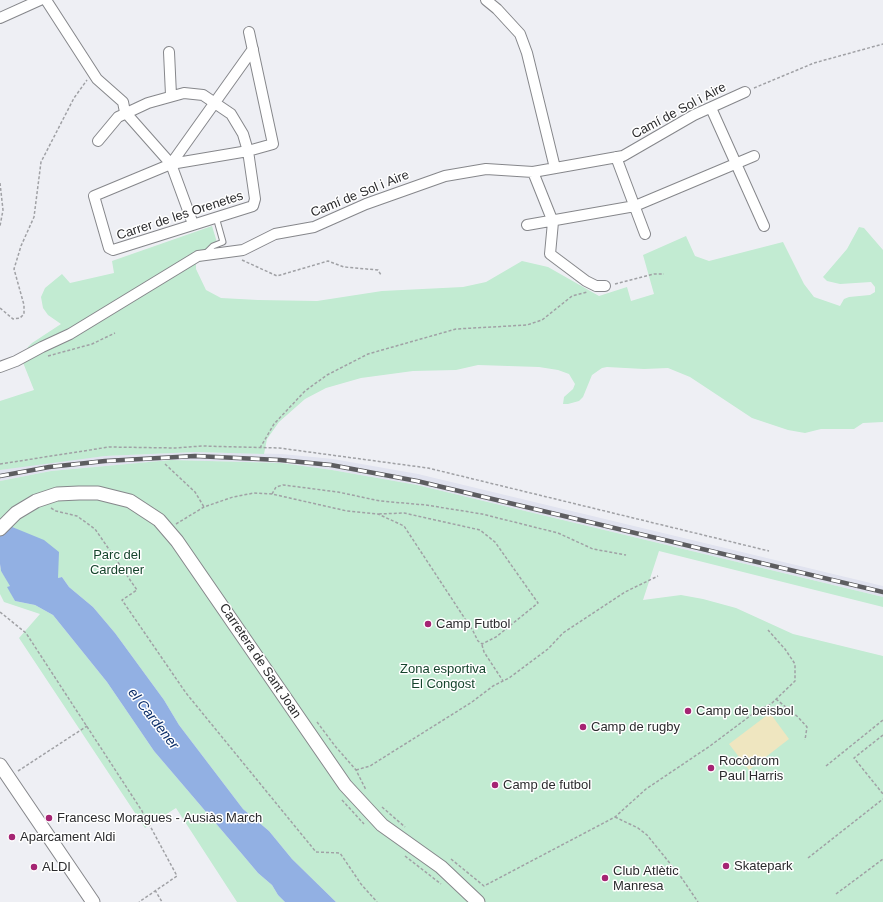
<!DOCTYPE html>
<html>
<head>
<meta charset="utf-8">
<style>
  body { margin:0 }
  canvas { display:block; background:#eeeff4 }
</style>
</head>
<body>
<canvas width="883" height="902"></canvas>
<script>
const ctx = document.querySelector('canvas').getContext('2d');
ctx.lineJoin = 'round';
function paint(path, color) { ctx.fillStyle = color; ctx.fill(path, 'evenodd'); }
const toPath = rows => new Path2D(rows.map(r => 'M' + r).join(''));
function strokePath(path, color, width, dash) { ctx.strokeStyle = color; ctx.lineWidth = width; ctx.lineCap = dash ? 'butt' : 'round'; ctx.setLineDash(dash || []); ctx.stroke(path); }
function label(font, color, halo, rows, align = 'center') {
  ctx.font = font + ' Helvetica,sans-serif'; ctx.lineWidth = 3; ctx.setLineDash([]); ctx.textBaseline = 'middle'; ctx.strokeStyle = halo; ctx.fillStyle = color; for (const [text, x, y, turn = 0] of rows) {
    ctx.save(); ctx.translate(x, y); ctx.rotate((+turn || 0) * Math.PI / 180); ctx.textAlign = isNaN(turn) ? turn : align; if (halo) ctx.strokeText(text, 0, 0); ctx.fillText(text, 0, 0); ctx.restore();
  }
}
const built = toPath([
  [196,452,282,454,333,459,418,474,883,586,883,597,417,485,332,470,281,463,171,460,51,471,0,481,0,470,49,462,105,456]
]);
const green = toPath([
  [212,226,219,249,215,257,196,263,196,269,206,290,221,298,258,300,317,301,382,291,463,287,486,282,522,261,548,267,599,296,627,287,631,301,654,294,643,255,686,236,695,256,709,261,783,242,804,284,814,297,840,306,844,299,849,297,870,295,875,292,875,287,871,282,840,284,827,281,823,277,847,249,859,227,864,228,883,250,883,422,863,423,854,429,821,429,805,433,788,430,752,418,690,377,668,368,644,369,607,367,602,368,592,375,583,397,579,401,568,404,563,404,564,397,573,389,575,384,569,374,558,370,539,367,478,365,456,370,413,371,361,378,326,388,305,399,279,422,267,439,264,454,196,452,105,456,0,470,0,401,34,390,22,360,28,347,32,343,61,324,48,315,43,308,41,297,45,288,62,274,70,283,114,273,112,261],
  [171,460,281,463,332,470,417,485,883,597,883,607,659,551,643,600,681,595,703,599,736,608,793,634,883,656,883,902,336,902,292,859,269,831,243,809,179,725,164,700,115,633,93,607,69,587,62,577,58,578,58,571,16,529,0,522,0,481,51,471],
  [0,564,1,571,11,586,8,587,15,601,35,605,53,615,107,682,154,751,242,854,258,873,272,885,278,895,285,902,237,902,176,808,145,828,19,638,40,614,4,602,0,594]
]);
const sand = toPath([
  [770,713,789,739,749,770,729,744]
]);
const water = toPath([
  [0,522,44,540,59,552,58,578,62,577,69,587,93,607,115,633,164,700,179,725,243,809,269,831,292,859,336,902,285,902,278,895,272,885,258,873,242,854,154,751,107,682,53,615,35,605,15,601,7,587,10,586,1,571,0,564]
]);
const path = toPath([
  [754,88,814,63,883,44],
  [0,183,3,210,0,226],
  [242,260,277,276,328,261,344,267,378,270,381,275],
  [615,284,654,274,664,274],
  [0,308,13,319,20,318,24,314,24,305,14,269,21,246,34,217,41,162,74,98,87,80],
  [48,356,92,344,115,333],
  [260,448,274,424,305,391,327,375,368,354,456,329,527,325,542,320,572,296,587,292],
  [0,464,109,447,175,448,202,446,279,448,428,468,769,551],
  [165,464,195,492,204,507],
  [272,494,276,487,283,485,338,492,380,501,426,505,482,514,558,533,593,549,626,555],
  [51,508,56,511,77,516,95,529,137,590,122,600,186,693,316,852,340,853,361,884,377,902],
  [176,524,204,507,233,497,254,493,272,494,347,511,378,514,404,526,473,631,478,641,482,644,496,637,538,603,495,542,480,530,404,513,378,514],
  [0,612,26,633,142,811,177,876,139,902],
  [482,645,484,652,503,681],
  [776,699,798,717,807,727,805,740],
  [317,722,335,746,356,770,366,790],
  [883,735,854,758,883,794],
  [826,766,883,720],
  [356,770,370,766,472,702,493,686,509,678,548,649,563,633,625,592,658,576],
  [18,771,87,726],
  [342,800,364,824],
  [382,807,405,827],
  [615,817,638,828,647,835,681,877,698,902],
  [405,856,441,884],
  [808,858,883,799],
  [451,859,484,886,615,817,646,789,710,746,758,710,771,704,795,681,795,664,785,649,768,630],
  [155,890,162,902],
  [836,894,883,859]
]);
const service = toPath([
  [206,253,213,246,223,242,216,217]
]);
const minor = toPath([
  [46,0,97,79,123,102,125,112,171,164,193,224],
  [486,0,497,9,520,34,527,53,555,168],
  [0,18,40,0],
  [169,52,171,95],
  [711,108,764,226],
  [98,141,118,117,148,103,184,93,203,95,231,114,243,134,248,151,255,199,253,206,113,250,109,248,94,196,171,164,248,151,273,144,249,32],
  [616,157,645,234],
  [171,164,253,49],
  [533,172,553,222,550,254,586,281,596,286,605,286],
  [527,225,635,206,754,156],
  [0,367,16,361,42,347,70,334,198,256,243,250,275,234,314,227,366,204,445,176,486,169,533,172,623,156,694,115,745,92]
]);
const tertiary = toPath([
  [0,529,16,513,36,501,57,494,79,493,98,493,130,501,159,520,177,541,345,785,382,825,441,867,478,902],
  [0,765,93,902]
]);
const rail = toPath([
  [0,476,49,467,105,461,195,456,280,460,331,465,417,481,883,592]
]);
const markers = [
  [428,624,4,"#a52473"],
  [688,711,4,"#a52473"],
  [583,727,4,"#a52473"],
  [711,768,4,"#a52473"],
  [495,785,4,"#a52473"],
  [49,818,4,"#a52473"],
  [12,837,4,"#a52473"],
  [726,866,4,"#a52473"],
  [34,867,4,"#a52473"],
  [605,878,4,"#a52473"]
];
const streetNames = [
  ["Camí de Sol i Aire",679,111,-28],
  ["Camí de Sol i Aire",360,194,-22],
  ["Carrer de les Orenetes",180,216,-18],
  ["Carretera de Sant Joan",260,661,56]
];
const parkNames = [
  ["Parc del",117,555],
  ["Cardener",117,570],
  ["Zona esportiva",443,669],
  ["El Congost",443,684]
];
const poiNames = [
  ["Camp Futbol",436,624],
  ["Camp de beisbol",696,711],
  ["Camp de rugby",591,727],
  ["Rocòdrom",719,761],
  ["Paul Harris",719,776],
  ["Camp de futbol",503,785],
  ["Francesc Moragues - Ausiàs March",57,818],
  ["Aparcament Aldi",20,837],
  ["Skatepark",734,866],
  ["ALDI",42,867],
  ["Club Atlètic",613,871],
  ["Manresa",613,886]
];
const waterNames = [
  ["el Cardener",153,719,52]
];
paint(built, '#e1e3ef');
paint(green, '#c2ebd2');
paint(sand, '#efe6c0');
paint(water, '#92b0e3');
strokePath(service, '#86878b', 7);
strokePath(minor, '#86878b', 12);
strokePath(tertiary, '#86878b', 15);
strokePath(path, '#a0a1a5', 1.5, [3, 2]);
strokePath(service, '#fff', 5);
strokePath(minor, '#fff', 10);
strokePath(tertiary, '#fff', 13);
strokePath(rail, '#5d5d60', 4.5);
strokePath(rail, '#fff', 3, [9]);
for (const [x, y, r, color] of markers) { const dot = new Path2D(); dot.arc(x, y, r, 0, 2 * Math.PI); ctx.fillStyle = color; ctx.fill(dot); strokePath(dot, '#fff', 1.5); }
label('13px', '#2b2b2d', '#fff', streetNames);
label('13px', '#15442c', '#fff', parkNames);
label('13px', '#2b2b2d', '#fff', poiNames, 'left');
label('italic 14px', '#0e306b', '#fff', waterNames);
</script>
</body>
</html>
